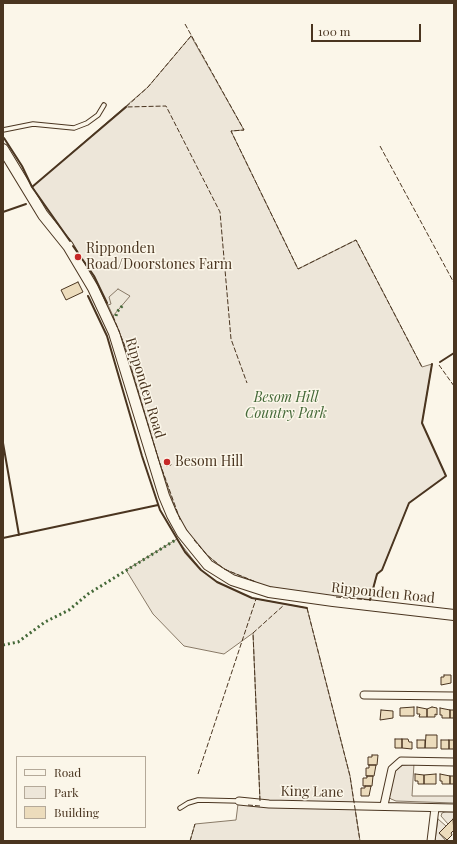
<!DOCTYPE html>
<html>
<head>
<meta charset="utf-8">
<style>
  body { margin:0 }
  #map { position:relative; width:457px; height:844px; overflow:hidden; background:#fbf6e9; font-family:"Playfair Display",serif }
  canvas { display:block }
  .frame { position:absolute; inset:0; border:4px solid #4a3520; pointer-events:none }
  .legend { position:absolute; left:16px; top:756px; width:130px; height:72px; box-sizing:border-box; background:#fbf6e9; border:1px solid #b4a999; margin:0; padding:5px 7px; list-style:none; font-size:12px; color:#4a3520 }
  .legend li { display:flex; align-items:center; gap:8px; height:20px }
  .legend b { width:20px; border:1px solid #b4a999 }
  .scale { position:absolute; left:311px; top:24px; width:110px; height:18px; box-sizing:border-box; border:2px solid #4a3520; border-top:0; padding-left:5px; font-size:12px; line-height:14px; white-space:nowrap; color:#4a3520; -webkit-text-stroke:3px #fbf6e9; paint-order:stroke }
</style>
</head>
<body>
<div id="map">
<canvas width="457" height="844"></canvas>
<div class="frame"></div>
<ul class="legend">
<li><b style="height:5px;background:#fbf6e9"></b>Road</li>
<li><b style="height:11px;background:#ede6d9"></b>Park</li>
<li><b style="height:11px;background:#ecdcbc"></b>Building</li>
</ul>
<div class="scale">100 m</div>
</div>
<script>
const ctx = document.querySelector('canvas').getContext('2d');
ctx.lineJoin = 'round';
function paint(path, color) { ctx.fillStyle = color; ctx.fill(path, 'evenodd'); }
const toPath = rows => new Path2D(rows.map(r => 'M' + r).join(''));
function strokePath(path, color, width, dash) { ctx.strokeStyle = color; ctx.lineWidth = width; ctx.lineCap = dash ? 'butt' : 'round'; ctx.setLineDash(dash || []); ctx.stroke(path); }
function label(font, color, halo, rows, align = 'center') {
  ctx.font = font + ' "Playfair Display",serif'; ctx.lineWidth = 3; ctx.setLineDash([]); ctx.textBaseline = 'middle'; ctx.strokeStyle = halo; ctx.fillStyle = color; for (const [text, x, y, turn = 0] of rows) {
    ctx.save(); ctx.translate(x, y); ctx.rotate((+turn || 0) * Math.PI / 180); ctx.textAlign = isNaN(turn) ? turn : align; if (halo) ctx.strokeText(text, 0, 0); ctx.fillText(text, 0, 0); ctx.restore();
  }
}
const green = toPath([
  [191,36,244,130,231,131,298,269,356,240,422,367,432,364,422,423,446,476,409,503,382,570,377,575,370,600,315,595,265,586,224,569,207,555,194,540,183,525,175,508,159,461,124,344,107,303,94,276,32,187,148,87,191,36],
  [177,539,201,570,217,582,252,598,307,608,350,776,354,803,260,801,253,633,224,654,184,646,153,614,126,570,177,539],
  [414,764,412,796,454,796,454,803,396,801,391,799,389,797,395,770,403,765,414,764],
  [238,804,355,808,360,841,190,841,195,824,236,820,238,804],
  [445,812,454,812,454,818,448,824,441,816,442,813,445,812],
  [438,819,446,826,439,833,446,841,435,841,438,819]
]);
const parking = toPath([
  [118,289,130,296,113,316,108,305,111,304,109,297,118,289]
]);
const building = toPath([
  [78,282,83,292,66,300,61,290,78,282],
  [169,459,171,465,166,466,164,460,169,459],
  [444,675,451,675,451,683,441,685,441,677,444,677,444,675],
  [414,707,414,716,400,716,400,708,414,707],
  [417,707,427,709,427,717,419,717,420,714,417,714,417,707],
  [432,707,437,708,437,715,435,714,435,717,427,717,427,709,432,707],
  [440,708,450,710,450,718,442,718,442,715,440,715,440,708],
  [381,710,393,711,393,718,380,720,381,710],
  [450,710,454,710,454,718,450,718,450,710],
  [426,735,437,735,437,748,425,748,426,735],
  [395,739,402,739,402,748,395,748,395,739],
  [402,739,408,739,409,742,412,742,412,749,402,748,402,739],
  [417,740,425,740,425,748,417,748,417,740],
  [441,740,449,740,449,749,441,749,441,740],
  [449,740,454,740,454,749,449,749,449,740],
  [372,755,378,755,377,765,368,765,368,757,372,757,372,755],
  [369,765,376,765,374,776,366,776,366,768,369,768,369,765],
  [415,774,424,775,424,784,418,784,418,781,415,781,415,774],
  [436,774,436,784,424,784,424,775,436,774],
  [440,774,450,776,450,784,442,784,442,781,440,781,440,774],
  [367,776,373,776,372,786,363,786,363,778,367,778,367,776],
  [450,776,454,776,454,784,450,784,450,776],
  [365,786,371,786,369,796,361,796,361,788,365,788,365,786],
  [453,819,454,832,453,831,451,833,452,835,447,840,439,833,453,819]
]);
const lane = toPath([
  [3,130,33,124,74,128,87,123,98,115,104,105],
  [180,808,188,803,198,800,239,801]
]);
const street = toPath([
  [364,695,454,696],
  [239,801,269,804,454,808],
  [384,805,392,769,401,761,454,762],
  [431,841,435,808]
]);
const primary = toPath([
  [3,149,43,215,68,246,93,288,114,333,164,496,172,515,182,533,208,565,232,580,269,592,333,601,454,615]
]);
const hedge = toPath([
  [116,316,117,312,124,304],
  [3,645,18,642,45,622,69,610,88,594,177,539]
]);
const fence = toPath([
  [185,24,244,130,231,131,298,269,356,240,422,367],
  [191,36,148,87,126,107,166,106,220,212,231,339,247,383],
  [380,146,454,283],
  [113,316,124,344,159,461,181,522],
  [439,365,454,386],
  [194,540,207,555,224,569,256,582],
  [336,597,370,600],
  [307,608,350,776,360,841],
  [198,774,256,599],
  [260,801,253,633,284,605],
  [248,805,260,806],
  [190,841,195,824]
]);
const wall = toPath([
  [4,138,22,166,32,187],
  [3,212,26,204],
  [70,241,32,187,126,107],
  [73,246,94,276,107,303],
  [88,296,107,336,142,456,160,510,185,552,201,570,217,582,252,598,307,608],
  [440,362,454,353],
  [3,443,19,535],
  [3,538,158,505],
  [370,600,377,574,382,570,409,503,446,476,422,423,432,364]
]);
const markers = [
  [78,257,4,"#c62828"],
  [167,462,4,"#c62828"]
];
const poiNames = [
  ["Ripponden",86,249],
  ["Road/Doorstones Farm",86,265],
  ["Besom Hill",175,462]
];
const streetNames = [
  ["Ripponden Road",145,388,73],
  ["Ripponden Road",383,593,6],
  ["King Lane",312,792,1]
];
const parkNames = [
  ["Besom Hill",286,398],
  ["Country Park",286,414]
];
paint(green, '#ede6d9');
strokePath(green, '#887966', 1);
paint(parking, '#ede7d9');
strokePath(parking, '#887966', 1);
paint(building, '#ecdcbc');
strokePath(building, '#4a3520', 1);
strokePath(lane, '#4a3520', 5.5);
strokePath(street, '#4a3520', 9);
strokePath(primary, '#4a3520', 12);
strokePath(lane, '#fbf6e9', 3.5);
strokePath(street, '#fbf6e9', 7);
strokePath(primary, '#fbf6e9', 10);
strokePath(hedge, '#436837', 3, [2, 3]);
strokePath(fence, '#4a3520', 1, [5, 2]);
strokePath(wall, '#4a3520', 2);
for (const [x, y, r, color] of markers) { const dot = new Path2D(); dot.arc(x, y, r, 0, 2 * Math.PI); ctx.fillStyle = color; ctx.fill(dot); strokePath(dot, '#fbf6e9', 1.5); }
label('14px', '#4a3520', '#fbf6e9', poiNames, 'left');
label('14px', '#4a3520', '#fbf6e9', streetNames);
label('italic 14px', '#436837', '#fbf6e9', parkNames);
</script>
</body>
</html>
